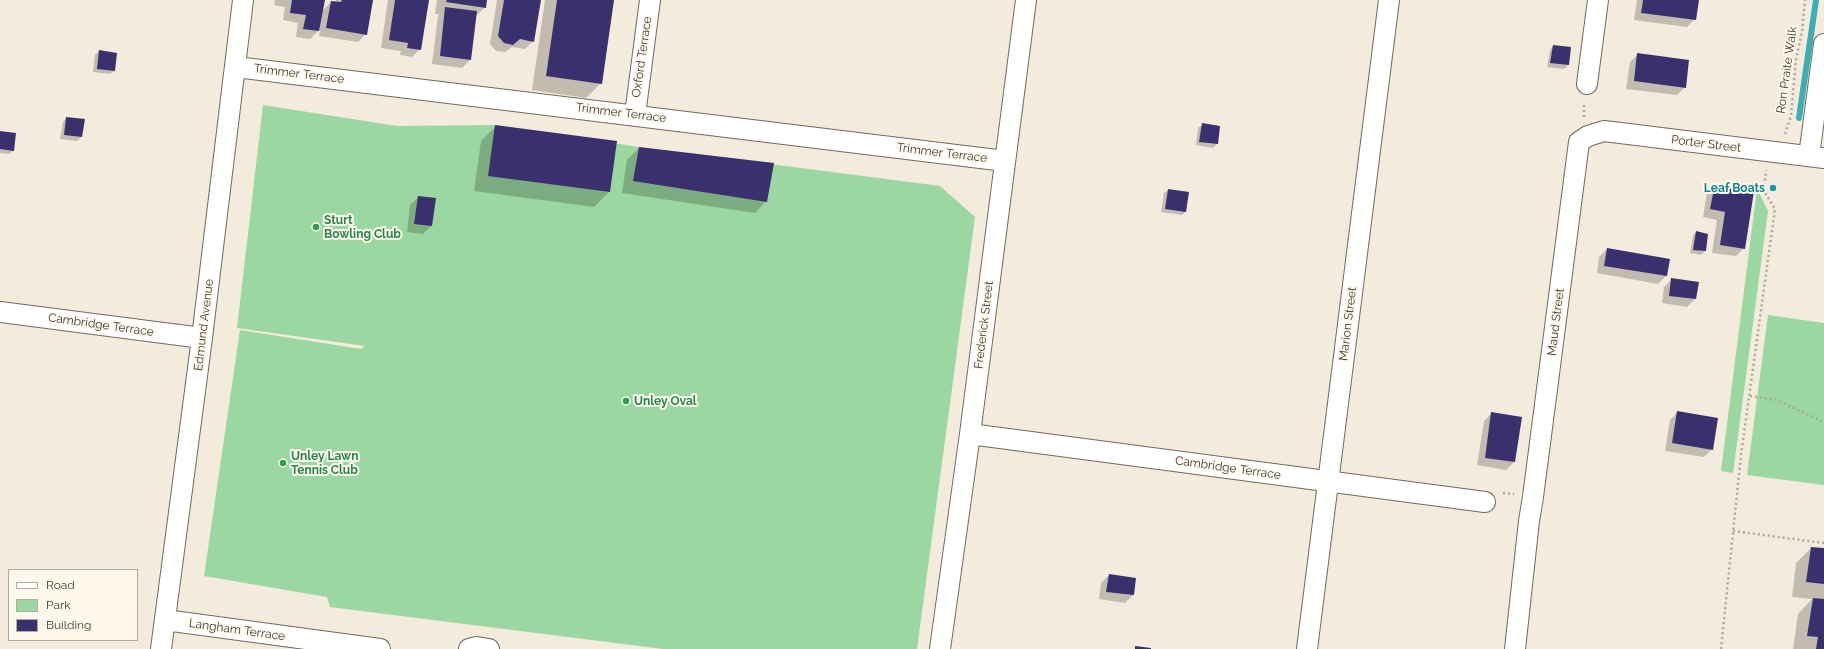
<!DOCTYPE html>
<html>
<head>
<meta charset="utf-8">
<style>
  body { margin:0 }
  #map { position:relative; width:1824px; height:649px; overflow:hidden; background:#f3ebdc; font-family:Raleway,sans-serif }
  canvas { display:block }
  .legend { position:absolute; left:8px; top:569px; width:130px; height:72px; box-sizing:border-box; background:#fff8ec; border:1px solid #b1aca2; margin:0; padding:5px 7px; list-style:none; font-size:12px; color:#3d3a34 }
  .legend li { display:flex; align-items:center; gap:8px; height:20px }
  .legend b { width:20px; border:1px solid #b1aca2 }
</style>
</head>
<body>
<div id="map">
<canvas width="1824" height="649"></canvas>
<ul class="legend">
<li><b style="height:5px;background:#fff"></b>Road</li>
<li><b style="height:11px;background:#9bd7a0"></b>Park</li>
<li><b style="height:11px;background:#3a306d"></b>Building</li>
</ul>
</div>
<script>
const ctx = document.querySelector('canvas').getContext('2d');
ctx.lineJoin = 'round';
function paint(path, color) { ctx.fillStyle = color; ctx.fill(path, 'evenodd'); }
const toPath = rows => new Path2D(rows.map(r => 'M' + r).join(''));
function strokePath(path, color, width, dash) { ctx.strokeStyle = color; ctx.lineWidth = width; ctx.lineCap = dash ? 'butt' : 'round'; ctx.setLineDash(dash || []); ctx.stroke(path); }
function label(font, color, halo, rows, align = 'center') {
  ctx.font = font + ' Raleway,sans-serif'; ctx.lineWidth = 4; ctx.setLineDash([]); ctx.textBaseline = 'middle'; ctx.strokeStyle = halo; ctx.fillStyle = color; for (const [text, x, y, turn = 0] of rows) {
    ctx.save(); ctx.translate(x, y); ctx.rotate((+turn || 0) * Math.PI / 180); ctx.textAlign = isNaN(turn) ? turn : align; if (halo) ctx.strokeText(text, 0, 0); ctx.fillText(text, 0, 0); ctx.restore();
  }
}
const green = toPath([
  [263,105,397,126,495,125,639,147,940,186,975,217,917,649,663,649,330,607,327,597,204,576,240,330,361,349,365,346,237,328],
  [1757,189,1768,211,1733,473,1721,471],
  [1768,315,1824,323,1824,485,1747,475]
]);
const shadow = toPath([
  [275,0,324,0,322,11,331,2,335,2,336,0,372,0,366,34,358,42,319,36,320,29,310,39,296,37,298,23,283,20,285,7,274,5],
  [388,0,428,0,420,49,412,57,400,55,401,51,381,48],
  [437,0,486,0,485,7,475,17,470,60,462,68,432,64,438,16,439,14,435,14],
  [497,0,540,0,533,41,525,49,512,47,505,52,496,51,490,44],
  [545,0,613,0,601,83,586,98,532,90],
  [1637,0,1698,0,1695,19,1687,27,1634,20],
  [1553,46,1570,48,1568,65,1564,69,1547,67,1550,50],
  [99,51,114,71,110,74,93,72,95,55],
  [1638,54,1685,87,1677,95,1626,89,1630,62],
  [67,118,84,120,81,137,77,141,60,139,63,122],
  [1202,125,1217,144,1213,148,1196,145,1198,128],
  [496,126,616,142,609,192,594,207,474,191,481,141],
  [0,132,13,151,9,154,0,153],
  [639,148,766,201,755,213,622,193,627,160],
  [1715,185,1744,248,1736,256,1712,253,1717,220,1703,217,1707,193],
  [1168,190,1186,211,1182,215,1161,212,1164,193],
  [418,197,431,226,423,234,407,232,410,205],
  [1696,232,1707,234,1705,251,1701,255,1690,253,1693,236],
  [1607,249,1668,260,1666,276,1658,284,1597,273,1599,257],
  [1672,279,1695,299,1687,307,1662,303,1664,287],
  [1678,412,1712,449,1704,457,1665,451,1670,420],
  [1492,413,1514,462,1506,470,1477,465,1484,421],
  [1811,548,1824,549,1824,649,1793,649,1798,614,1812,599,1792,597,1796,563],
  [1109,575,1135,579,1133,595,1125,603,1099,599,1101,583]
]);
const stream = toPath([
  [1799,118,1816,0]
]);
const building = toPath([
  [292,0,325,0,319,31,303,29,306,15,290,13],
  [342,0,373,0,367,35,326,28,331,1,341,2],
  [395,0,429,0,421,50,407,48,408,43,389,40],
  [447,0,487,0,486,8,446,2],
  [504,0,541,0,534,42,520,39,513,45,504,43,498,36],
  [557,0,614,0,602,84,546,76],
  [1643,0,1699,0,1696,20,1641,13],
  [445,7,477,11,471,60,440,56],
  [1553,45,1571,47,1569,65,1550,63],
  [99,50,117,53,115,71,97,69],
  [1637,53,1689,60,1686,88,1634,81],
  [66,117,85,119,82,137,64,135],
  [1202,123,1220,126,1218,144,1199,142],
  [495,125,617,141,610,192,488,176],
  [0,131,16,133,14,151,0,149],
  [639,147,774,163,767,202,633,181],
  [1715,184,1754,191,1745,249,1720,245,1725,212,1710,209],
  [1168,189,1189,192,1186,212,1165,209],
  [418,196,436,198,432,226,414,224],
  [1696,231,1708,234,1706,251,1693,250],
  [1607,248,1670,259,1667,276,1604,266],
  [1671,278,1699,282,1696,299,1669,296],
  [1677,411,1718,418,1713,450,1672,443],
  [1491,412,1522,417,1515,462,1485,458],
  [1811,547,1824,548,1824,584,1806,582],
  [1109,574,1136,578,1134,595,1106,592],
  [1813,598,1824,599,1824,649,1816,649,1818,637,1807,636],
  [1135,646,1151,648,1151,649,1135,649]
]);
const path = toPath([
  [1584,117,1584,102],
  [1785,134,1791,116,1796,59,1802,32,1805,0],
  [1750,396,1777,400,1824,422],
  [1503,493,1514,494],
  [1733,531,1824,543],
  [1721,649,1741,455,1775,209,1764,191,1766,170]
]);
const street = toPath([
  [236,67,1005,161],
  [1587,84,1598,0],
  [635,115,650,0],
  [1809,156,1824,44],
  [0,312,202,338],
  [970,434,1485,502],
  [165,620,380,649],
  [161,649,202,338,243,0],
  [469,649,477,647,489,649],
  [940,649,970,434,1026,0],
  [1307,649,1389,0],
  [1515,649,1529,521,1533,497,1579,142,1588,136,1604,131,1824,158]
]);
const markers = [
  [1773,188,4,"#0f9aa8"],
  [316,227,4,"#2e9e5b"],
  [626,401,4,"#2e9e5b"],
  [283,463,4,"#2e9e5b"]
];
const streetNames = [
  ["Oxford Terrace",642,57,-82],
  ["Ron Praite Walk",1787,70,-82],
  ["Trimmer Terrace",299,74,7],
  ["Trimmer Terrace",621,113,7],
  ["Porter Street",1706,144,7],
  ["Trimmer Terrace",942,153,7],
  ["Maud Street",1556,322,-83],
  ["Marion Street",1348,324,-83],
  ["Cambridge Terrace",101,325,8],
  ["Edmund Avenue",204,325,-83],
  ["Frederick Street",984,325,-83],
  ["Cambridge Terrace",1228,468,8],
  ["Langham Terrace",237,630,8]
];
const cultureNames = [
  ["Leaf Boats",1765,188]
];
const leisureNames = [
  ["Sturt",324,220],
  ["Bowling Club",324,234],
  ["Unley Oval",634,401],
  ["Unley Lawn",291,456],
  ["Tennis Club",291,470]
];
paint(green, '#9bd7a0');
paint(shadow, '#0003');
strokePath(stream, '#3cafb5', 6);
paint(building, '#3a306d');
strokePath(street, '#716a5d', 22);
strokePath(path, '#ada79b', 2.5, [2, 3]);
strokePath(street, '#fff', 20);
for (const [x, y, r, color] of markers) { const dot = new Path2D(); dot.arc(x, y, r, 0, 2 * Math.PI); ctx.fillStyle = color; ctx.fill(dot); strokePath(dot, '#fff8ec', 1.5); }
label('12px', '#3d3a34', '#fff8ec', streetNames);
label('bold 12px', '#0d838f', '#fff8ec', cultureNames, 'right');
label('bold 12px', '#27864d', '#fff8ec', leisureNames, 'left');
</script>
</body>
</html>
